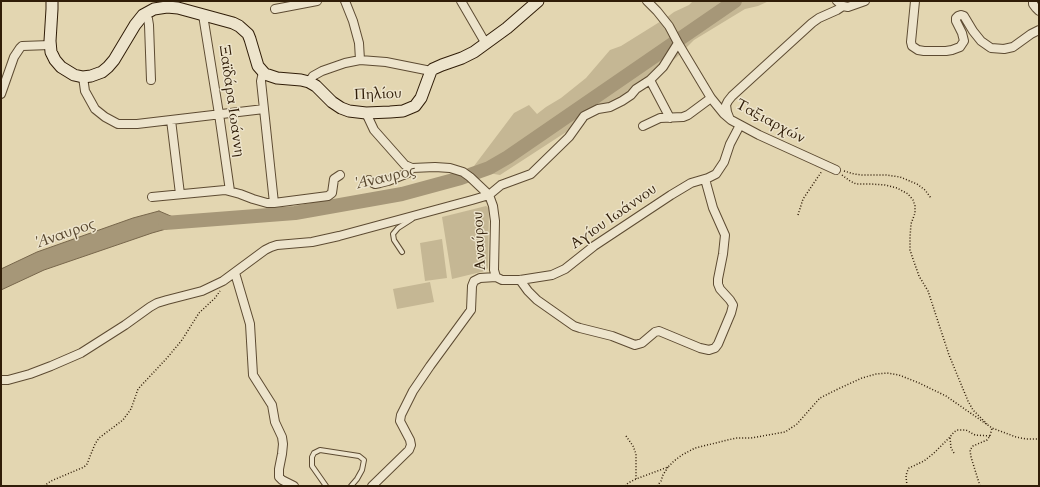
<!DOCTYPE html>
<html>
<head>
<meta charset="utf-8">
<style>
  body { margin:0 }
  #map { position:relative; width:1040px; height:487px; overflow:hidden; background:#e3d6b1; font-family:Cardo,serif }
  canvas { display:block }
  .frame { position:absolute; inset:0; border:2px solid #301d08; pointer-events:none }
</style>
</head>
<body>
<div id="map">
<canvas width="1040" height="487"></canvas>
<div class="frame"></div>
</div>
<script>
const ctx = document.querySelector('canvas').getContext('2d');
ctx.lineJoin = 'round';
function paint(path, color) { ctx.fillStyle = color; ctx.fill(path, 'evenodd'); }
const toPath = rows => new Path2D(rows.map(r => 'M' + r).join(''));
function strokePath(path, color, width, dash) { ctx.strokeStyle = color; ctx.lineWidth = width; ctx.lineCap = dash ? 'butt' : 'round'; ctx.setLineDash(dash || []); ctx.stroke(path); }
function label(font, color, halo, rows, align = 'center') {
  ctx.font = font + ' Cardo,serif'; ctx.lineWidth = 3; ctx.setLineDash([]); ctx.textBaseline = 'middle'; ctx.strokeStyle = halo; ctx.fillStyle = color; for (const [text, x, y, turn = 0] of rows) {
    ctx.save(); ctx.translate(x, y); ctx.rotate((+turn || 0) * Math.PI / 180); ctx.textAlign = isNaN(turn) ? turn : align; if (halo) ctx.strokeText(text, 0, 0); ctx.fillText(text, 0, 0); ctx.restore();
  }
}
const green = toPath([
  [693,1,769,1,758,6,745,9,694,40,677,57,654,75,500,175,471,170,514,113,529,105,537,114,546,107,561,98,586,78,610,50,621,46,666,18,674,12,689,5],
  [486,206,489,208,488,268,485,271,452,279,442,217],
  [442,239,447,278,425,281,420,243],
  [430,282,434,302,397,309,393,289]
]);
const water = toPath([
  [159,211,187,223,152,233,44,270,1,290,1,269,37,252,133,218,159,211]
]);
const river = toPath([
  [165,223,295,213,402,194,461,178,489,168,508,157,735,1]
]);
const path = toPath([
  [844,171,854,174,862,175,886,175,900,177,917,184,925,190,931,198],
  [842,175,850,181,856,184,871,184,885,185,897,188,908,194,913,200,915,206,915,213,911,224,910,237,910,250,913,259,919,276,928,291,949,355,968,401,973,410,987,424],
  [798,215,803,199,822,171],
  [626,436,633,446,636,454,636,479],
  [954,453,951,448,950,437,954,432,958,430,966,430,975,435,990,436],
  [44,486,51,481,84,467,87,464,95,444,99,438,123,420,131,409,138,389,167,358,182,340,199,313,215,298,220,291],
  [625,486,628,483,636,479,668,467,674,461,682,455,695,448,736,438,751,438,785,432,797,424,820,398,838,389,862,378,876,374,887,373,899,375,919,383,946,396,992,428,1016,437,1026,439,1039,439],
  [657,486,661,481,663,475,668,467],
  [907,486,906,476,907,472,909,468,924,461,934,453,950,437],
  [980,486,971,457,970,450,973,446,987,440,990,436,992,428]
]);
const service = toPath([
  [402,252,394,240,393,234,398,228,412,219],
  [326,486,312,466,312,457,314,453,320,450,359,456,364,460,362,470,357,479,351,486]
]);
const minor = toPath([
  [345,1,353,21,359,43,360,60],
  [461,1,486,44],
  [837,1,843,6,848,7,865,1],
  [915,1,911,42,912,46,918,50,924,51,946,51,952,50,960,47,964,41,962,33,956,21,956,18,958,16,961,15,964,16,973,31,981,41,991,48,1004,49,1013,47,1031,34,1039,30],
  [1033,1,1033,4,1036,8,1039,11],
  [275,9,317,1],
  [143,15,148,19,149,25,151,80],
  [203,15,219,114,230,191],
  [678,43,711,98,724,114,731,120,759,135,836,170],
  [263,72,261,81,274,203],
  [83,77,85,91,95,109,105,117,118,124,137,124,264,109],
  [650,80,670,118],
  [309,82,313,76,322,71,345,63,360,60,386,62,431,71],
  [1,94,14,57,20,48,22,46,50,45],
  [366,113,374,130,405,165,412,168,435,167,450,168,463,172,470,177,489,195,493,206,495,221,494,270,496,277],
  [729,117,727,112,726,105,728,101,732,96,812,23,819,18,837,10,843,6],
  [171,120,180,194],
  [643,126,660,118,683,117,688,115,711,98],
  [369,180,371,182,375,184,380,183,388,181,408,173,412,168],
  [152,197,225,190,240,194,253,199,267,203,274,203,328,196,332,193,334,179,340,175],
  [235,273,250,324,253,375,272,405,275,422,282,437,283,444,282,454,279,469,279,477,282,480,294,486],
  [520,280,528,291,537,300,574,326,580,328,612,336,635,345,642,343,655,332,659,331,700,348,709,350,715,348,718,344,731,313,733,305,730,300,720,289,718,284,718,279,723,254,725,235,713,208,705,179],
  [1,380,8,380,30,374,51,366,81,353,125,325,150,307,157,303,167,300,202,291,223,281,265,250,271,247,277,245,312,242,339,236,472,200,489,195,501,185,531,174,569,137,584,116,598,109,610,107,622,101,631,95,636,89,650,80,663,67,678,43,669,26,657,11,647,1],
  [372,486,409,450,411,445,410,440,400,421,401,415,413,391,430,366,471,310,472,286,474,281,480,278,496,277,502,280,520,280,552,275,565,269,594,246,671,195,691,183,708,178,716,174,724,162,730,144,740,125]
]);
const secondary = toPath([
  [52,1,52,9,50,41,51,52,55,60,61,67,74,75,83,77,91,76,102,72,108,67,114,60,135,25,143,15,154,9,167,7,178,8,233,23,239,26,248,34,250,39,258,66,265,74,277,78,301,80,309,82,316,86,332,102,341,108,349,111,366,113,390,112,403,111,415,106,421,98,431,71,433,69,442,65,462,58,474,52,507,28,538,1]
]);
const streetNames = [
  ["Πηλίου",378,95,-2],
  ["Ξαϊδάρα Ιωάννη",231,101,82],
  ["Ταξιαρχών",770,122,28],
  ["Αγίου Ιωάννου",614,217,-35],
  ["Αναύρου",480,241,-93]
];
const waterNames = [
  ["Άναυρος",386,178,-13],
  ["Άναυρος",66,234,-19]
];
paint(green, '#c5b794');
paint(water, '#a69778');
strokePath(water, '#77664b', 1);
strokePath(river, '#a69778', 14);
strokePath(service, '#5d4b32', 6);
strokePath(minor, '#5d4b32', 10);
strokePath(secondary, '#301d08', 13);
strokePath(path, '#301d08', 1.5, [1, 2]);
strokePath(service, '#ede4cc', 4);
strokePath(minor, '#ede4cc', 8);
strokePath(secondary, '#ede4cc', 11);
label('15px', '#301d08', '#ede4cc', streetNames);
label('italic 16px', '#59482f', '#ede4cc', waterNames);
</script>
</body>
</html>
